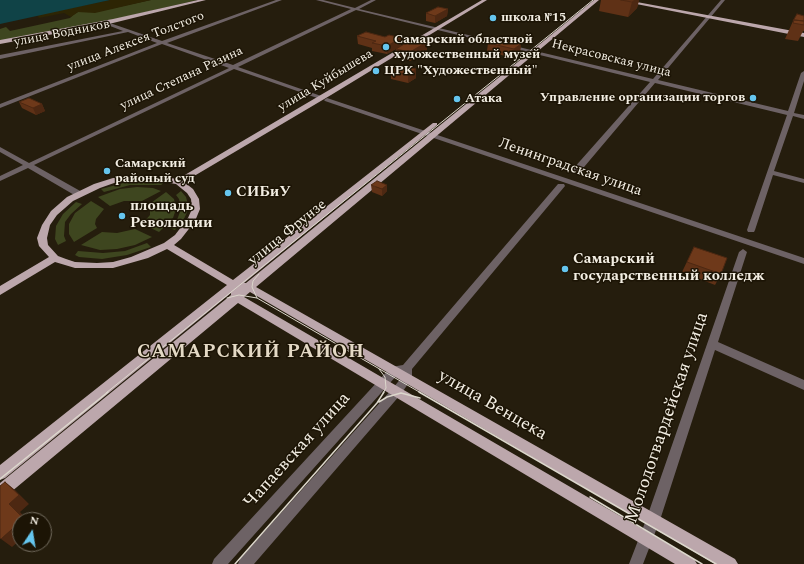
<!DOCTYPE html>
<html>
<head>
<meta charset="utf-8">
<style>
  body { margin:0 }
  #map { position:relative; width:804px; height:564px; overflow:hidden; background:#251d0d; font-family:Spectral,serif }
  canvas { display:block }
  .north { position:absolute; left:12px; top:512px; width:40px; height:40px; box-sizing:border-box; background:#1c1405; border:1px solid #726b5e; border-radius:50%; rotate:12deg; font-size:11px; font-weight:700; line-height:16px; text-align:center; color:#f3eee3 }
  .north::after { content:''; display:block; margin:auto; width:14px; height:18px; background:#65c5ee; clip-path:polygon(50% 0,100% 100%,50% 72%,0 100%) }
</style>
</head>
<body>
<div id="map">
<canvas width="804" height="564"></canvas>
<div class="north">N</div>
</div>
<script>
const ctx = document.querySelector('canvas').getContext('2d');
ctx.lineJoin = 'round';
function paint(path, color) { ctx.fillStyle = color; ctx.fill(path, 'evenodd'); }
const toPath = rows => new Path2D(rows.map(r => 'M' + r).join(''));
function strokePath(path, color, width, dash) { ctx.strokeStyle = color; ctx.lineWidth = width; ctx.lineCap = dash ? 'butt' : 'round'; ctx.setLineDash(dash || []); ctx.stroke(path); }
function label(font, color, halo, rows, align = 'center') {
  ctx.font = font + ' Spectral,serif'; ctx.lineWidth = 3; ctx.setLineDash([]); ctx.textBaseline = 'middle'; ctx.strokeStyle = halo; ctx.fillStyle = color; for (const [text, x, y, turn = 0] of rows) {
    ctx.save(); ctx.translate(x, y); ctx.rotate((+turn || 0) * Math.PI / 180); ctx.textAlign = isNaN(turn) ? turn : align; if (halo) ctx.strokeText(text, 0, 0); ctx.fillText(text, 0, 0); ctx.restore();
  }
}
const green = toPath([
  [151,0,197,0,116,19,0,41,0,29,6,27,10,31,70,18,73,15,78,12,95,12],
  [131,181,150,181,164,183,161,185,130,185,104,192,101,189],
  [137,187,153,188,161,191,142,201,124,201,110,206,98,197,120,189],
  [181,191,186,197,189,208,183,221,175,230,169,228,177,220,181,209,179,199,176,195],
  [166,192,174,199,176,209,173,218,159,232,142,224,150,215,150,209,148,205],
  [91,201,104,209,96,219,95,224,97,228,74,242,69,234,69,224,75,213],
  [76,202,82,204,71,214,65,222,64,236,66,241,58,245,55,239,56,226,63,214],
  [135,229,152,237,135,245,117,249,100,250,81,245,102,232,117,233],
  [147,243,151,247,127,255,102,259,79,257,75,255,78,251,103,253,125,251]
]);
const sand = toPath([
  [110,0,151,0,95,13,78,12,71,17,64,13,39,18,37,15]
]);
const water = toPath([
  [0,0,110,0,0,24]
]);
const minor = toPath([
  [276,0,282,0,167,43,233,65,351,9,316,0,323,0,355,8,371,0,376,0,359,9,653,79,721,0,725,0,658,80,788,111,801,73,804,71,804,81,794,113,804,115,804,119,793,116,774,171,804,179,804,183,773,175,755,230,754,232,748,232,747,230,787,115,655,83,579,173,573,173,573,169,650,82,356,10,238,67,324,97,324,99,320,99,234,69,34,165,82,192,82,196,76,196,28,168,0,181,0,176,23,165,0,152,0,147,29,163,229,68,162,44,0,108,0,104,157,43,128,32,0,59,0,55,123,31,105,24,107,22,162,41,276,0],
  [327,98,804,258,804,264,325,101,324,100,327,98],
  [558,184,564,184,565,186,412,369,412,378,401,394,254,564,238,564,240,559,393,388,402,377,402,373,398,374,228,564,212,564,214,559,391,367,403,365,558,184],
  [743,249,747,252,718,342,804,380,804,390,715,350,660,520,643,564,629,564,646,520,739,252,743,249]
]);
const major = toPath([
  [198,0,206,0,113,23,0,44,0,40,113,19,198,0],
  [482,0,487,0,331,95,184,182,193,189,199,199,200,209,195,221,181,239,174,245,233,280,433,123,437,123,437,125,244,283,246,283,594,0,599,0,256,287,735,559,738,564,715,564,250,292,244,297,694,559,697,564,675,564,238,303,5,497,0,499,0,483,231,295,231,293,5,478,0,480,0,465,227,285,167,249,148,258,113,268,75,268,55,262,0,295,0,286,49,257,39,246,37,238,42,225,51,211,67,197,94,184,113,178,143,175,178,179,482,0],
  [143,179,176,184,187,193,191,199,192,209,188,218,175,235,164,243,131,257,113,262,97,263,75,262,66,259,58,256,48,245,47,238,50,225,57,215,73,201,100,188,117,182,143,179],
  [616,0,626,0,804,33,804,37,616,0]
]);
const tramFar1 = toPath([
  [227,298,239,295,257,298,421,393],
  [257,298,252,287,253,281,259,274],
  [379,369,385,377,386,388,383,393],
  [106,393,593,0]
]);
const tram = toPath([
  [419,392,716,564],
  [379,402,387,397,401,393,420,398],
  [0,479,108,392],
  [590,497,702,564],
  [235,564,377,403,384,392]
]);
const wall = toPath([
  [601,0,639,0,637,8,628,17,599,11],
  [448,9,447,16,435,23,426,21,426,13],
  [804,16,804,31,803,31,798,41,785,39,793,21],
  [357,36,401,38,401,46,427,42,427,50,410,61,396,57,396,49,387,54,372,51,372,48,358,44],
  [488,43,521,44,520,52,512,58,487,51],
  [416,69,416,78,408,83,391,79,391,70],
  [19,102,42,104,45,111,36,115,22,108],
  [371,185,387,191,382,196,372,192],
  [694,247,721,274,715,285,682,272]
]);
const shadedWall = toPath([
  [635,0,639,0,637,8,628,17,632,2],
  [448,9,447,16,435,23,435,16],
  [401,38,401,46,387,54,387,46],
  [427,42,427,50,410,61,410,52],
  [521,44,520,52,512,58,514,49],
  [416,69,416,78,408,83,408,75],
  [42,104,45,111,36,115,33,108],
  [387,185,387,191,382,196,382,189],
  [5,482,15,490,29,504,20,512,27,520,22,520,9,504],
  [20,522,20,540,12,547,1,539]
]);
const building = toPath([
  [621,0,635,0,632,2,621,0],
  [438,7,448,9,435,16,426,13,438,7],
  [797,14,804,16,804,21,794,20,793,21,797,14],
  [794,20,804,21,804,25,793,23,794,20],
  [366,32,385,37,389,35,401,38,387,46,372,43,376,41,357,36,366,32],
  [496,38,521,44,514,49,488,43,496,38],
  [416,39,427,42,410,52,396,49,411,40,416,39],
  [400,65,416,69,408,75,391,70,400,65],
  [29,98,42,104,33,108,19,102,29,98],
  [377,181,387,185,382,189,371,185,377,181],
  [694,247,727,258,721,274,687,262,694,247],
  [5,482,19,495,9,504,24,519,22,520,20,520,20,522,1,539,0,538,0,486,5,482]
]);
const markers = [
  [493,18,4,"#65c5ee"],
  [386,47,4,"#65c5ee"],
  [376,71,4,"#65c5ee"],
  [753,98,4,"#65c5ee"],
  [457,99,4,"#65c5ee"],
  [107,171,4,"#65c5ee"],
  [228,193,4,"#65c5ee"],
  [122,216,4,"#65c5ee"],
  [565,269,4,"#65c5ee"]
];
const farPoinames = [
  ["школа №15",501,18],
  ["Самарский областной",394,40],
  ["художественный музей",394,55],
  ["ЦРК \"Художественный\"",384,71],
  ["Управление организации торгов",745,98,"right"],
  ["Атака",465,99],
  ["Самарский",115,164],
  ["районый суд",115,179]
];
const farStreetnames = [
  ["улица Водников",62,34,-11],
  ["улица Алексея Толстого",136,42,-21],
  ["Некрасовская улица",611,59,14],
  ["улица Степана Разина",182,79,-25],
  ["улица Куйбышева",326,81,-31]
];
const streetNames = [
  ["Ленинградская улица",570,168,19],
  ["улица Фрунзе",288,233,-39]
];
const poiNames = [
  ["СИБиУ",236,193],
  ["площадь",130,207],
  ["Революции",130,224],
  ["Самарский",573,260],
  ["государственный колледж",573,277]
];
const nearStreetnames = [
  ["улица Венцека",492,406,30],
  ["Молодогвардейская улица",668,418,-71],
  ["Чапаевская улица",298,451,-48]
];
const districtNames = [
  ["САМАРСКИЙ РАЙОН",251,353]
];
paint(green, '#3e461f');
paint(sand, '#2d2504');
paint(water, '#104347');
paint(minor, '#6d6265');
paint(major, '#bca7ac');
strokePath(tramFar1, '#dcd7cc', 1);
strokePath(tram, '#dcd7cc', 1.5);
paint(wall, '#5f3116');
paint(shadedWall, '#4d2812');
paint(building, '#6e391a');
strokePath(building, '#4d2812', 1);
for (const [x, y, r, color] of markers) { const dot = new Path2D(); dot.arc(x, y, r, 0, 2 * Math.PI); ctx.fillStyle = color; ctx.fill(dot); strokePath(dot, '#1c1405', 1.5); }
label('bold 13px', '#f3eee3', '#1c1405', farPoinames, 'left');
label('13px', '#f3eee3', '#1c1405', farStreetnames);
label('15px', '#f3eee3', '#1c1405', streetNames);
label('bold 15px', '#f3eee3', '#1c1405', poiNames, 'left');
label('18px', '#f3eee3', '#1c1405', nearStreetnames);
ctx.letterSpacing = '1px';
label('bold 19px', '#e4d9c5', '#1c1405', districtNames);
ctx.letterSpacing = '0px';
</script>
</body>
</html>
